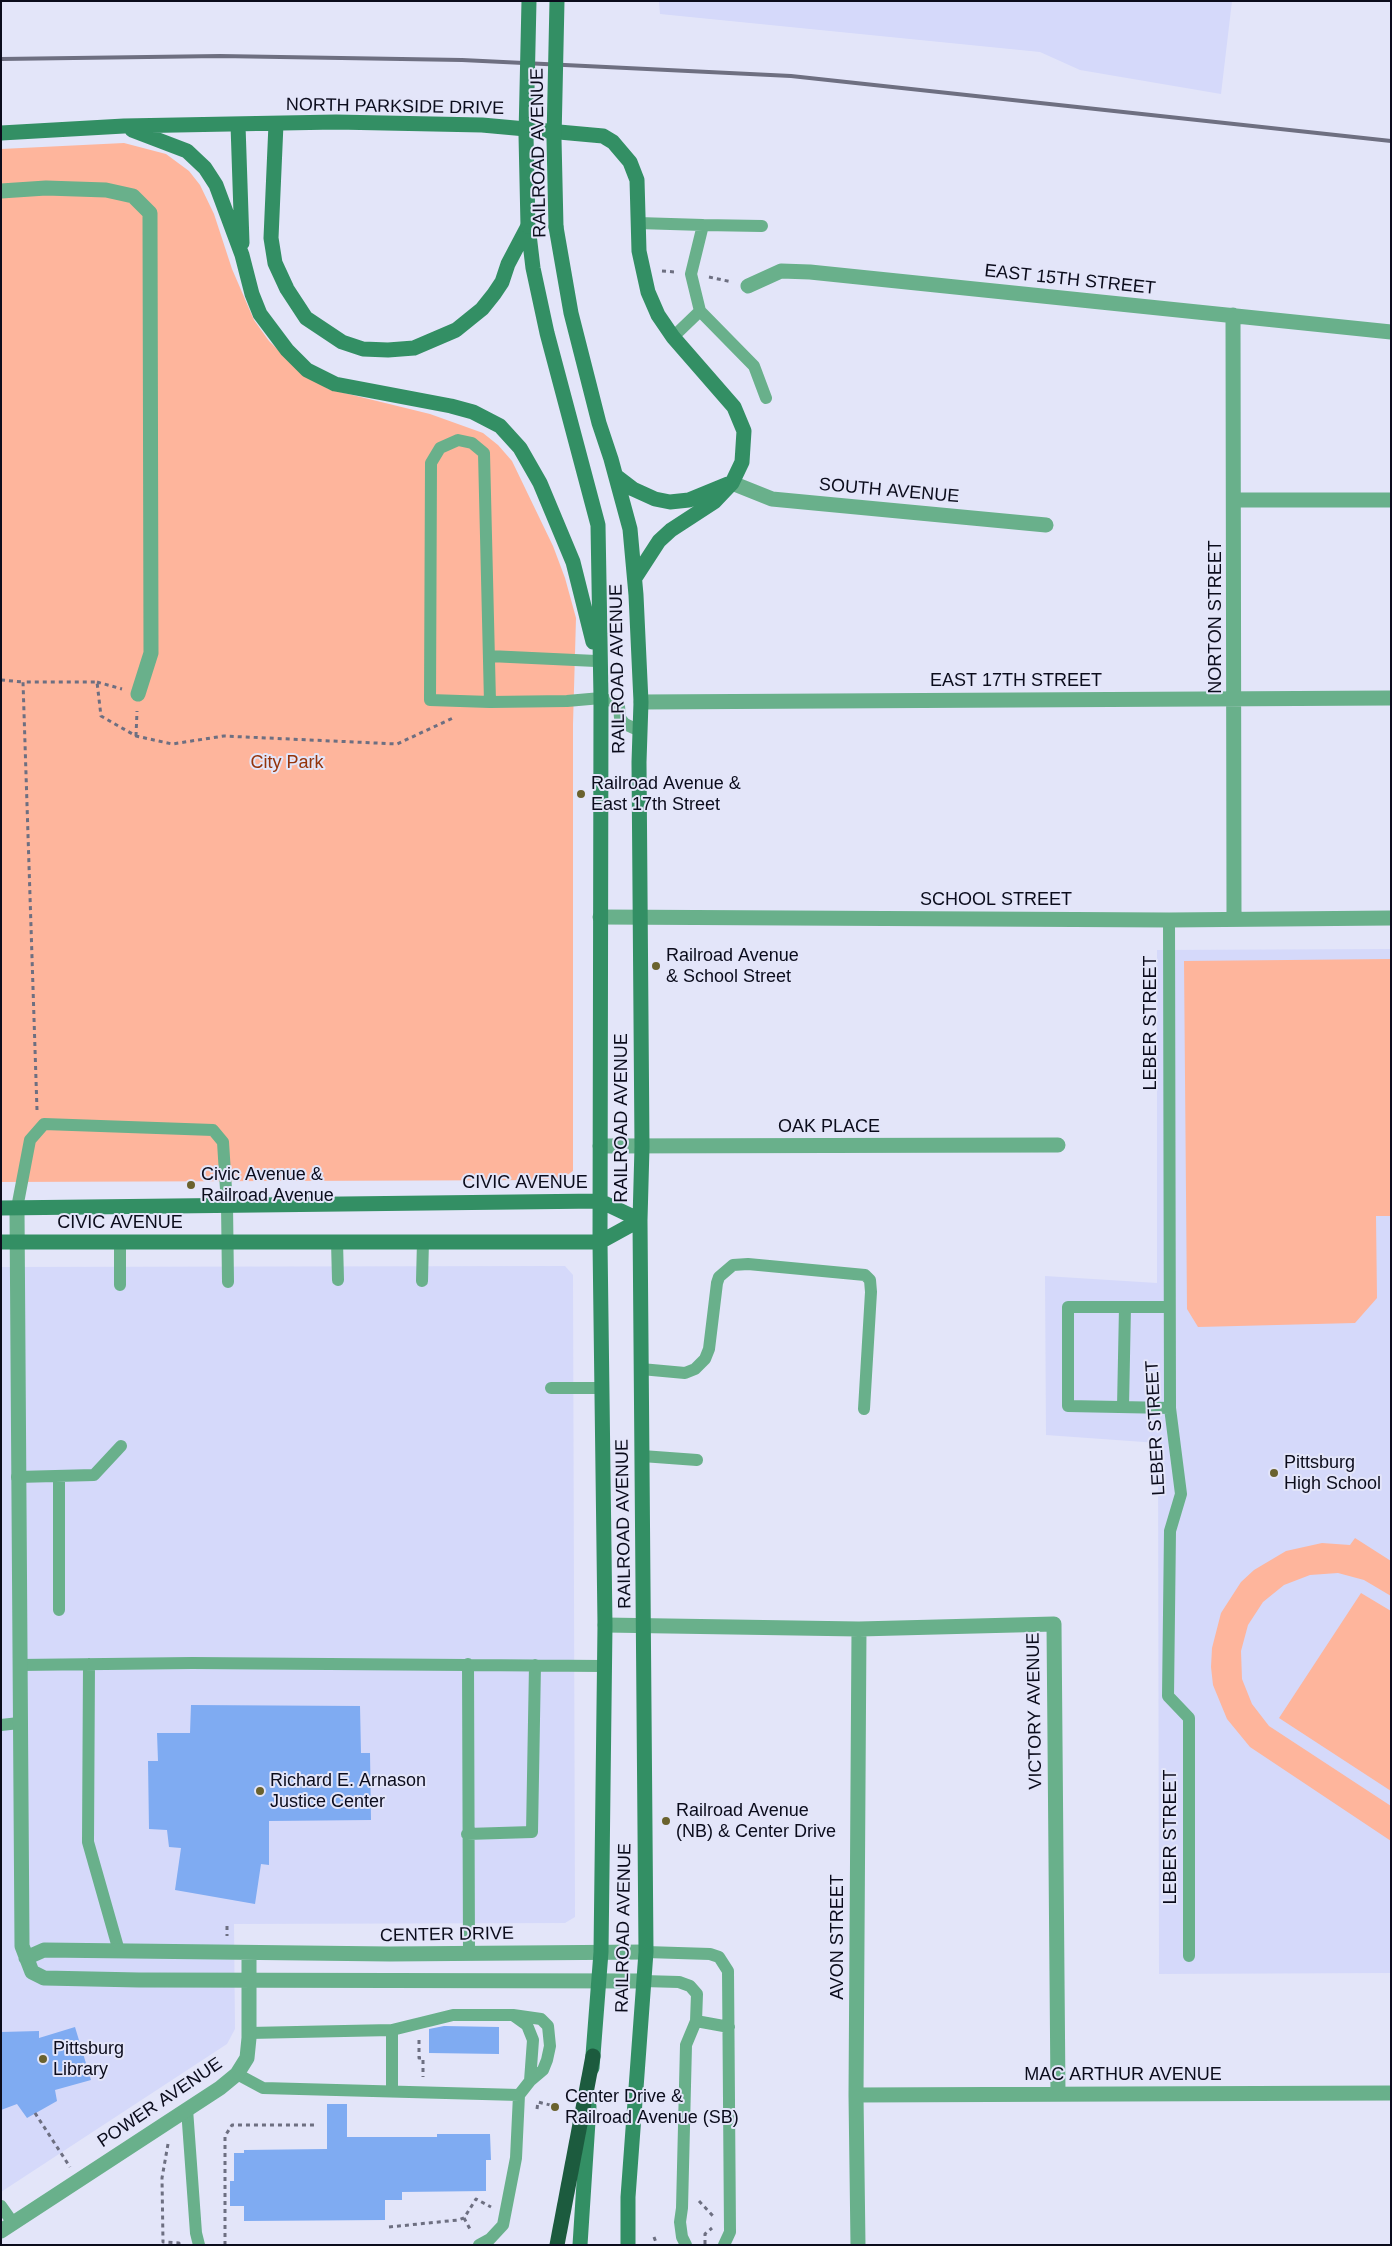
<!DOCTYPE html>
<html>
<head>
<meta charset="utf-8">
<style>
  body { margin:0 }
  #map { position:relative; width:1392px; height:2246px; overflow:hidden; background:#e3e5f9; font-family:Helvetica,sans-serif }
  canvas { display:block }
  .frame { position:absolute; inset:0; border:2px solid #0b0c1c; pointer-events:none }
</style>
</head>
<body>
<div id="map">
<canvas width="1392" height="2246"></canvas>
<div class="frame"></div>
</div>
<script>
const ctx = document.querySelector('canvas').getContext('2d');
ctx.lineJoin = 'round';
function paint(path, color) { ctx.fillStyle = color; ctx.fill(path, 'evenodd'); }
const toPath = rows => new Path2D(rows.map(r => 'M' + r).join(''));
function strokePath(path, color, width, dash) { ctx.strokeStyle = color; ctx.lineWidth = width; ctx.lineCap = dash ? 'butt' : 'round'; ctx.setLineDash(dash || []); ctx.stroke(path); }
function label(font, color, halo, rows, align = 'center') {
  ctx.font = font + ' Helvetica,sans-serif'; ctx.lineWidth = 4; ctx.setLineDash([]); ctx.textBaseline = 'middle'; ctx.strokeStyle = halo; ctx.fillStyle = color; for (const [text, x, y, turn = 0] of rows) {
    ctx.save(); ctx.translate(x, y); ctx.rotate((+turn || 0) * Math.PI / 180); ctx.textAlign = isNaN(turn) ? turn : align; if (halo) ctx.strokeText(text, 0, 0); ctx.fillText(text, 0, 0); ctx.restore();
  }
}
const built = toPath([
  [659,1,1232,1,1221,94,1080,70,1040,52,660,14],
  [1391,949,1391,1973,1159,1974,1158,1443,1046,1435,1045,1276,1157,1283,1157,950],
  [565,1266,573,1275,575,1917,565,1923,234,1924,235,2029,227,2044,1,2192,1,1267]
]);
const green = toPath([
  [124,143,166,154,189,171,200,185,214,214,232,269,254,320,269,341,290,362,328,389,430,414,483,433,498,445,512,461,553,546,565,578,576,618,573,724,573,1171,560,1180,1,1182,1,149],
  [1391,959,1391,1216,1376,1216,1377,1298,1355,1323,1198,1327,1187,1309,1184,961],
  [1355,1538,1391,1561,1391,1596,1364,1580,1338,1573,1310,1575,1284,1585,1263,1602,1248,1625,1241,1651,1242,1679,1252,1704,1269,1726,1391,1806,1391,1841,1250,1747,1227,1719,1213,1685,1211,1667,1212,1648,1221,1613,1241,1582,1254,1570,1286,1551,1322,1543,1350,1545],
  [1361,1593,1391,1611,1391,1791,1279,1718]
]);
const building = toPath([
  [191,1705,360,1706,361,1753,370,1753,371,1820,269,1821,269,1865,261,1864,255,1904,175,1890,181,1848,169,1847,167,1830,149,1829,148,1761,158,1761,157,1733,190,1733],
  [444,2026,499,2027,499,2054,429,2053,429,2029],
  [75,2027,91,2080,55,2090,57,2101,27,2118,17,2104,1,2110,1,2032,39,2031,39,2038],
  [327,2104,347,2104,347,2137,437,2137,437,2134,490,2134,491,2160,486,2160,486,2191,402,2192,402,2200,385,2200,385,2220,244,2221,244,2206,230,2206,230,2181,234,2181,234,2153,244,2153,244,2150,327,2149]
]);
const path = toPath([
  [662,271,675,272],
  [709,277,732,282],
  [1,680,23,682],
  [97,682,122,689],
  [136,736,137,711],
  [37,1110,23,682,97,682,101,716,136,736,172,744,224,736,397,744,453,718],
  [227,1926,227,1936],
  [419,2040,419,2058,423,2058,423,2077],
  [537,2109,538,2102,558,2107],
  [35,2113,70,2167],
  [168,2144,162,2178,163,2242,179,2243,179,2245],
  [699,2201,713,2216],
  [464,2218,471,2231],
  [389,2227,458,2220,464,2218,476,2199,491,2207],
  [654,2237,657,2245],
  [705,2244,705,2234,712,2228],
  [225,2245,225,2136,232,2125,314,2125]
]);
const lane = toPath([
  [638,223,703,225,691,274,700,311,673,337],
  [703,225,762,226],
  [700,311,754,366,766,398],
  [489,656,596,661],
  [490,702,484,453,472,443,458,440,440,448,431,463,430,700,490,702,567,701,601,698,615,702,619,706,620,718,625,724,640,731],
  [1169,920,1170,1408,1181,1494,1170,1531,1168,1696,1189,1718,1189,1956],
  [17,1208,30,1140,44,1124,213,1130,223,1142,227,1205,228,1282],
  [120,1242,120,1285],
  [337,1242,338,1280],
  [422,1281,423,1241],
  [1169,1307,1068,1307,1068,1406,1170,1408],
  [641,1369,685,1373,695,1369,705,1359,709,1349,717,1283,719,1277,733,1265,748,1264,865,1275,870,1280,871,1292,864,1409],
  [551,1388,602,1388],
  [1123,1407,1125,1307],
  [642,1456,697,1460],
  [17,1477,94,1475,121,1446],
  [59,1477,59,1610],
  [89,1664,88,1842,119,1951],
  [468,1664,469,1953],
  [19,1665,192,1663,603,1666],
  [1,1725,19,1723],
  [467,1834,532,1832,535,1665],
  [646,1952,710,1954,719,1957,728,1971,730,2232,724,2245],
  [643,1981,679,1982,690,1986,697,1994,696,2021,686,2045,682,2208,680,2222,682,2237,686,2245],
  [513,2015,541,2019,548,2026,550,2046,547,2060,543,2070,530,2081],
  [696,2021,729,2027],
  [249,2033,392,2030,453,2015,513,2015,527,2025,533,2040,530,2081,519,2095],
  [237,2074,263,2088,519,2095,516,2158,503,2225,490,2239,479,2245],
  [392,2091,392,2030],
  [187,2109,196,2233,199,2245],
  [1,2206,13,2223]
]);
const street = toPath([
  [1,191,46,188,106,190,133,196,150,213,151,653,138,694],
  [748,286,781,271,810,272,1391,332],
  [1233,315,1234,919],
  [732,483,772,499,1046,525],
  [1234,500,1391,500],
  [641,702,1391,698],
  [600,917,1169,920,1391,918],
  [600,1146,1058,1145],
  [17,1208,22,1946,32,1972,44,1978,139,1980,643,1981],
  [605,1625,859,1629,1054,1624,1058,2093],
  [26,1958,44,1950,390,1954,646,1952],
  [856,2095,1391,2093],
  [1,2231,220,2088,237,2074,247,2058,249,2038,249,1954],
  [858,2245,856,2095,859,1629]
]);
const secondary = toPath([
  [276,124,271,238,275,263,287,289,306,318,342,342,363,349,388,350,414,348,456,330,482,309,494,294,502,282,508,264,528,226],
  [238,125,242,243],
  [132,130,187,151,205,168,216,185,242,255,252,294,260,314,287,350,307,370,335,384,451,406,473,412,500,426,520,448,540,483,573,562,593,642],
  [1,133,124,126,336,122,482,125,603,136,613,142,630,162,637,180,639,251,648,292,658,315,673,337,734,407,744,431,742,462,732,483,714,502,671,530,659,541,635,578],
  [528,226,533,268,547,333,598,525,601,698,600,1242,605,1625,601,1952,592,2068],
  [556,227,571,313,599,423,611,459,630,529,636,595,641,702,639,762,642,1147,640,1220,646,1952,628,2197,628,2245],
  [616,476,633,489,655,499,670,502,689,500,728,484],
  [1,1208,600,1201,640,1220],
  [1,1242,600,1242,640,1220],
  [580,2245,589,2106]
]);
const highway = toPath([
  [557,2245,593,2056]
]);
const rail = toPath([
  [1,59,220,56,462,60,791,76,1391,141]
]);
const secondaryBridge = toPath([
  [528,226,526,135,529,1],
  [556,227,554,139,557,1]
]);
const markers = [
  [581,794,5,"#6a622e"],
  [656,966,5,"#6a622e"],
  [191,1185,5,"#6a622e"],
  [1274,1473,5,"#6a622e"],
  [260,1791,5,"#6a622e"],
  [666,1821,5,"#6a622e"],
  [43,2059,5,"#6a622e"],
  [555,2107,5,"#6a622e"]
];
const streetNames = [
  ["NORTH PARKSIDE DRIVE",395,107,1],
  ["RAILROAD AVENUE",539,153,-91],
  ["EAST 15TH STREET",1070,280,6],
  ["SOUTH AVENUE",889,491,5],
  ["NORTON STREET",1216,617,-90],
  ["RAILROAD AVENUE",618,669,-91],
  ["EAST 17TH STREET",1016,681],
  ["SCHOOL STREET",996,900],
  ["LEBER STREET",1151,1023,-90],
  ["RAILROAD AVENUE",622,1118,-90],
  ["OAK PLACE",829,1127],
  ["CIVIC AVENUE",525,1183],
  ["CIVIC AVENUE",120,1223],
  ["LEBER STREET",1156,1428,-93],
  ["RAILROAD AVENUE",624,1524,-91],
  ["VICTORY AVENUE",1035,1711,-91],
  ["LEBER STREET",1171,1837,-90],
  ["RAILROAD AVENUE",624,1928,-89],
  ["CENTER DRIVE",447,1935,-1],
  ["AVON STREET",838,1937,-90],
  ["MAC ARTHUR AVENUE",1123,2075],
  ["POWER AVENUE",160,2103,-34]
];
const parkNames = [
  ["City Park",287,763]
];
const poiNames = [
  ["Railroad Avenue &",591,784],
  ["East 17th Street",591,805],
  ["Railroad Avenue",666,956],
  ["& School Street",666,977],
  ["Civic Avenue &",201,1175],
  ["Railroad Avenue",201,1196],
  ["Pittsburg",1284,1463],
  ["High School",1284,1484],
  ["Richard E. Arnason",270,1781],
  ["Justice Center",270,1802],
  ["Railroad Avenue",676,1811],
  ["(NB) & Center Drive",676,1832],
  ["Pittsburg",53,2049],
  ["Library",53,2070],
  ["Center Drive &",565,2097],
  ["Railroad Avenue (SB)",565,2118]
];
paint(built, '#d5d9fa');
paint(green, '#feb59c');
paint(building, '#7fabf2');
strokePath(path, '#6d6f81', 3, [4, 4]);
strokePath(lane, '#69b08b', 12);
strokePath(street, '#69b08b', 15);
strokePath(secondary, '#338f64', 15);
strokePath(highway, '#1c5b3e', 15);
strokePath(rail, '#6e6f81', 4);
strokePath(secondaryBridge, '#338f64', 15);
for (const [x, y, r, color] of markers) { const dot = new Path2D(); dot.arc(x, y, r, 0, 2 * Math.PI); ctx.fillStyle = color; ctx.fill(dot); strokePath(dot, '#e3e5f9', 2); }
label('18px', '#0b0c1c', '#e3e5f9', streetNames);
label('18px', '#94340b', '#e3e5f9', parkNames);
label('18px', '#0b0c1c', '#e3e5f9', poiNames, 'left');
</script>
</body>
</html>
